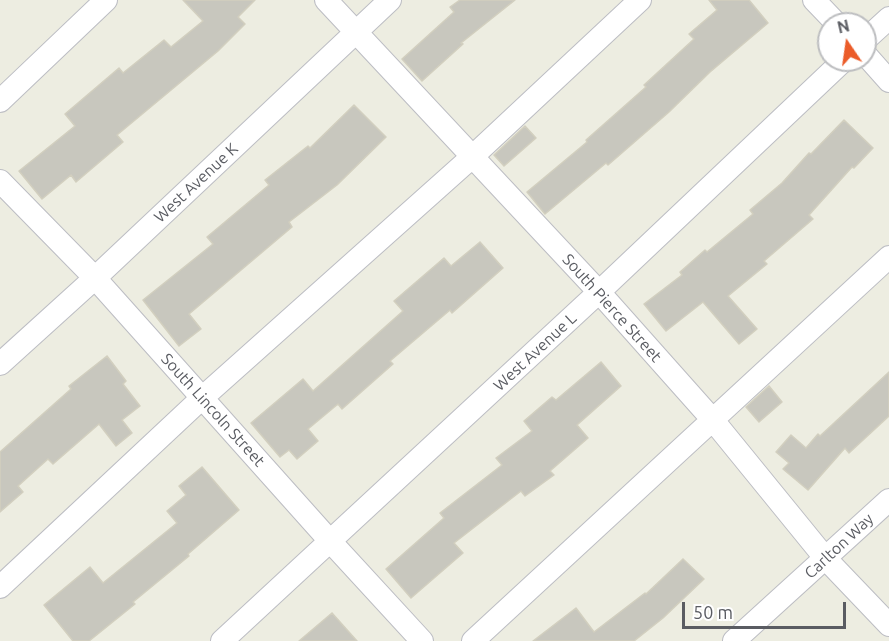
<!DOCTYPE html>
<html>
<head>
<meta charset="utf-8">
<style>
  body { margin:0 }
  #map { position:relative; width:889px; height:641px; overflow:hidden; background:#edede1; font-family:Ubuntu,sans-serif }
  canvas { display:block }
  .north { position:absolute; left:817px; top:12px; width:60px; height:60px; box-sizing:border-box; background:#fff; border:2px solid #bdbec0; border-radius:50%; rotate:347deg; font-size:16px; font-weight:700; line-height:24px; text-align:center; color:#5a5c62 }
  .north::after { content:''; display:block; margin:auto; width:21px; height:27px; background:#eb5c29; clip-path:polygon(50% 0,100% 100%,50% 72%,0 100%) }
  .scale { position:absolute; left:682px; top:602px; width:164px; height:27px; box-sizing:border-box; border:3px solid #5a5c62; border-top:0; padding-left:8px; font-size:18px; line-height:21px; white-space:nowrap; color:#5a5c62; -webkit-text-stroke:4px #fff; paint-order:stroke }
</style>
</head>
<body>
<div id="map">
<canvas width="889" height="641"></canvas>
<div class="north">N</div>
<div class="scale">50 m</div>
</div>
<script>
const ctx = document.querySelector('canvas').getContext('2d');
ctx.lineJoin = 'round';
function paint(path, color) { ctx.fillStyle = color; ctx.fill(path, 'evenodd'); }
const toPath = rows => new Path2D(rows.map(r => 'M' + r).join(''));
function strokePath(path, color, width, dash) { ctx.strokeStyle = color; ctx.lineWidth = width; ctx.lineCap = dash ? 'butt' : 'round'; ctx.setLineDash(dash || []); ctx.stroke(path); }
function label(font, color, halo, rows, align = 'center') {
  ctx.font = font + ' Ubuntu,sans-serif'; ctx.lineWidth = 4.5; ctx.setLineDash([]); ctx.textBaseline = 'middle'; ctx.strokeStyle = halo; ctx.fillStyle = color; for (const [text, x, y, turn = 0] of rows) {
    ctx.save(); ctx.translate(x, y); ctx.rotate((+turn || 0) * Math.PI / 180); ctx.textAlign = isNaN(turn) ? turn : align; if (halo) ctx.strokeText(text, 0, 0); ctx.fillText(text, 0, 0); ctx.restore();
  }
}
const building = toPath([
  [183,0,255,0,238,17,245,24,218,51,117,135,123,142,76,182,71,175,42,199,19,171,75,126,65,114,119,68,123,73,164,40,171,47,203,21,183,0],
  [460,0,515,0,461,43,463,44,422,81,402,59,454,12,450,7,460,0],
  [709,0,749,0,768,23,710,72,669,112,608,165,606,163,545,214,527,192,587,142,586,140,646,87,644,85,694,39,689,34,717,10,709,0],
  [354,105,386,137,337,185,289,222,292,227,189,314,201,329,179,346,143,300,213,244,207,237,269,185,265,180,308,146,310,148,354,105],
  [844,120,873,148,854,168,852,167,809,215,813,219,764,261,767,264,728,296,757,329,739,344,703,302,666,331,644,304,682,275,680,272,705,250,707,252,753,214,750,210,782,183,809,153,811,154,844,120],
  [525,126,536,138,504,166,494,155,525,126],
  [480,242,503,268,452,313,450,310,390,361,393,364,342,409,338,404,308,429,318,441,297,459,289,450,280,457,251,423,303,379,313,391,403,311,394,301,444,258,451,266,480,242],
  [107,356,126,381,123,384,140,406,122,420,132,433,116,446,99,424,53,464,48,459,18,486,23,492,0,512,0,452,71,389,69,386,107,356],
  [601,362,621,386,577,425,588,438,550,471,554,475,525,496,521,491,454,543,463,553,411,598,386,569,444,518,440,513,502,465,496,458,532,431,524,421,552,397,556,400,601,362],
  [889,372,889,416,849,453,845,448,808,490,783,469,789,463,776,452,791,435,806,448,818,434,820,436,889,372],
  [769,386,782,402,759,422,746,407,769,386],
  [202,467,239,510,188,554,189,556,133,602,135,604,89,641,73,641,44,605,90,567,103,583,177,523,167,511,186,495,179,486,202,467],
  [683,559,704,579,663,618,634,641,533,641,576,608,594,632,645,593,646,594,683,559],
  [332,613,357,641,299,641,332,613]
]);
const minor = toPath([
  [326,0,599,292,712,419,826,559,889,625],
  [814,0,837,24],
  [865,40,889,18],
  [865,54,889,81],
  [0,101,106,0],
  [0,181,95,278,330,541,422,641],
  [0,364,95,278,390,0],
  [0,587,202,398,472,157,640,0],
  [222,641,599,292,844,60],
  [473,641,889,257],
  [734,641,889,500]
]);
const streetNames = [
  ["West Avenue K",196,183,-43],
  ["South Pierce Street",612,308,48],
  ["West Avenue L",535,352,-43],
  ["South Lincoln Street",213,410,48],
  ["Carlton Way",839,546,-43]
];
paint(building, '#c8c7be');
strokePath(building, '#d2cfbf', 1.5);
strokePath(minor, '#bcbdc3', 24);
strokePath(minor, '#fff', 22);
label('16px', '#5a5c62', '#fff', streetNames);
</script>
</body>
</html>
